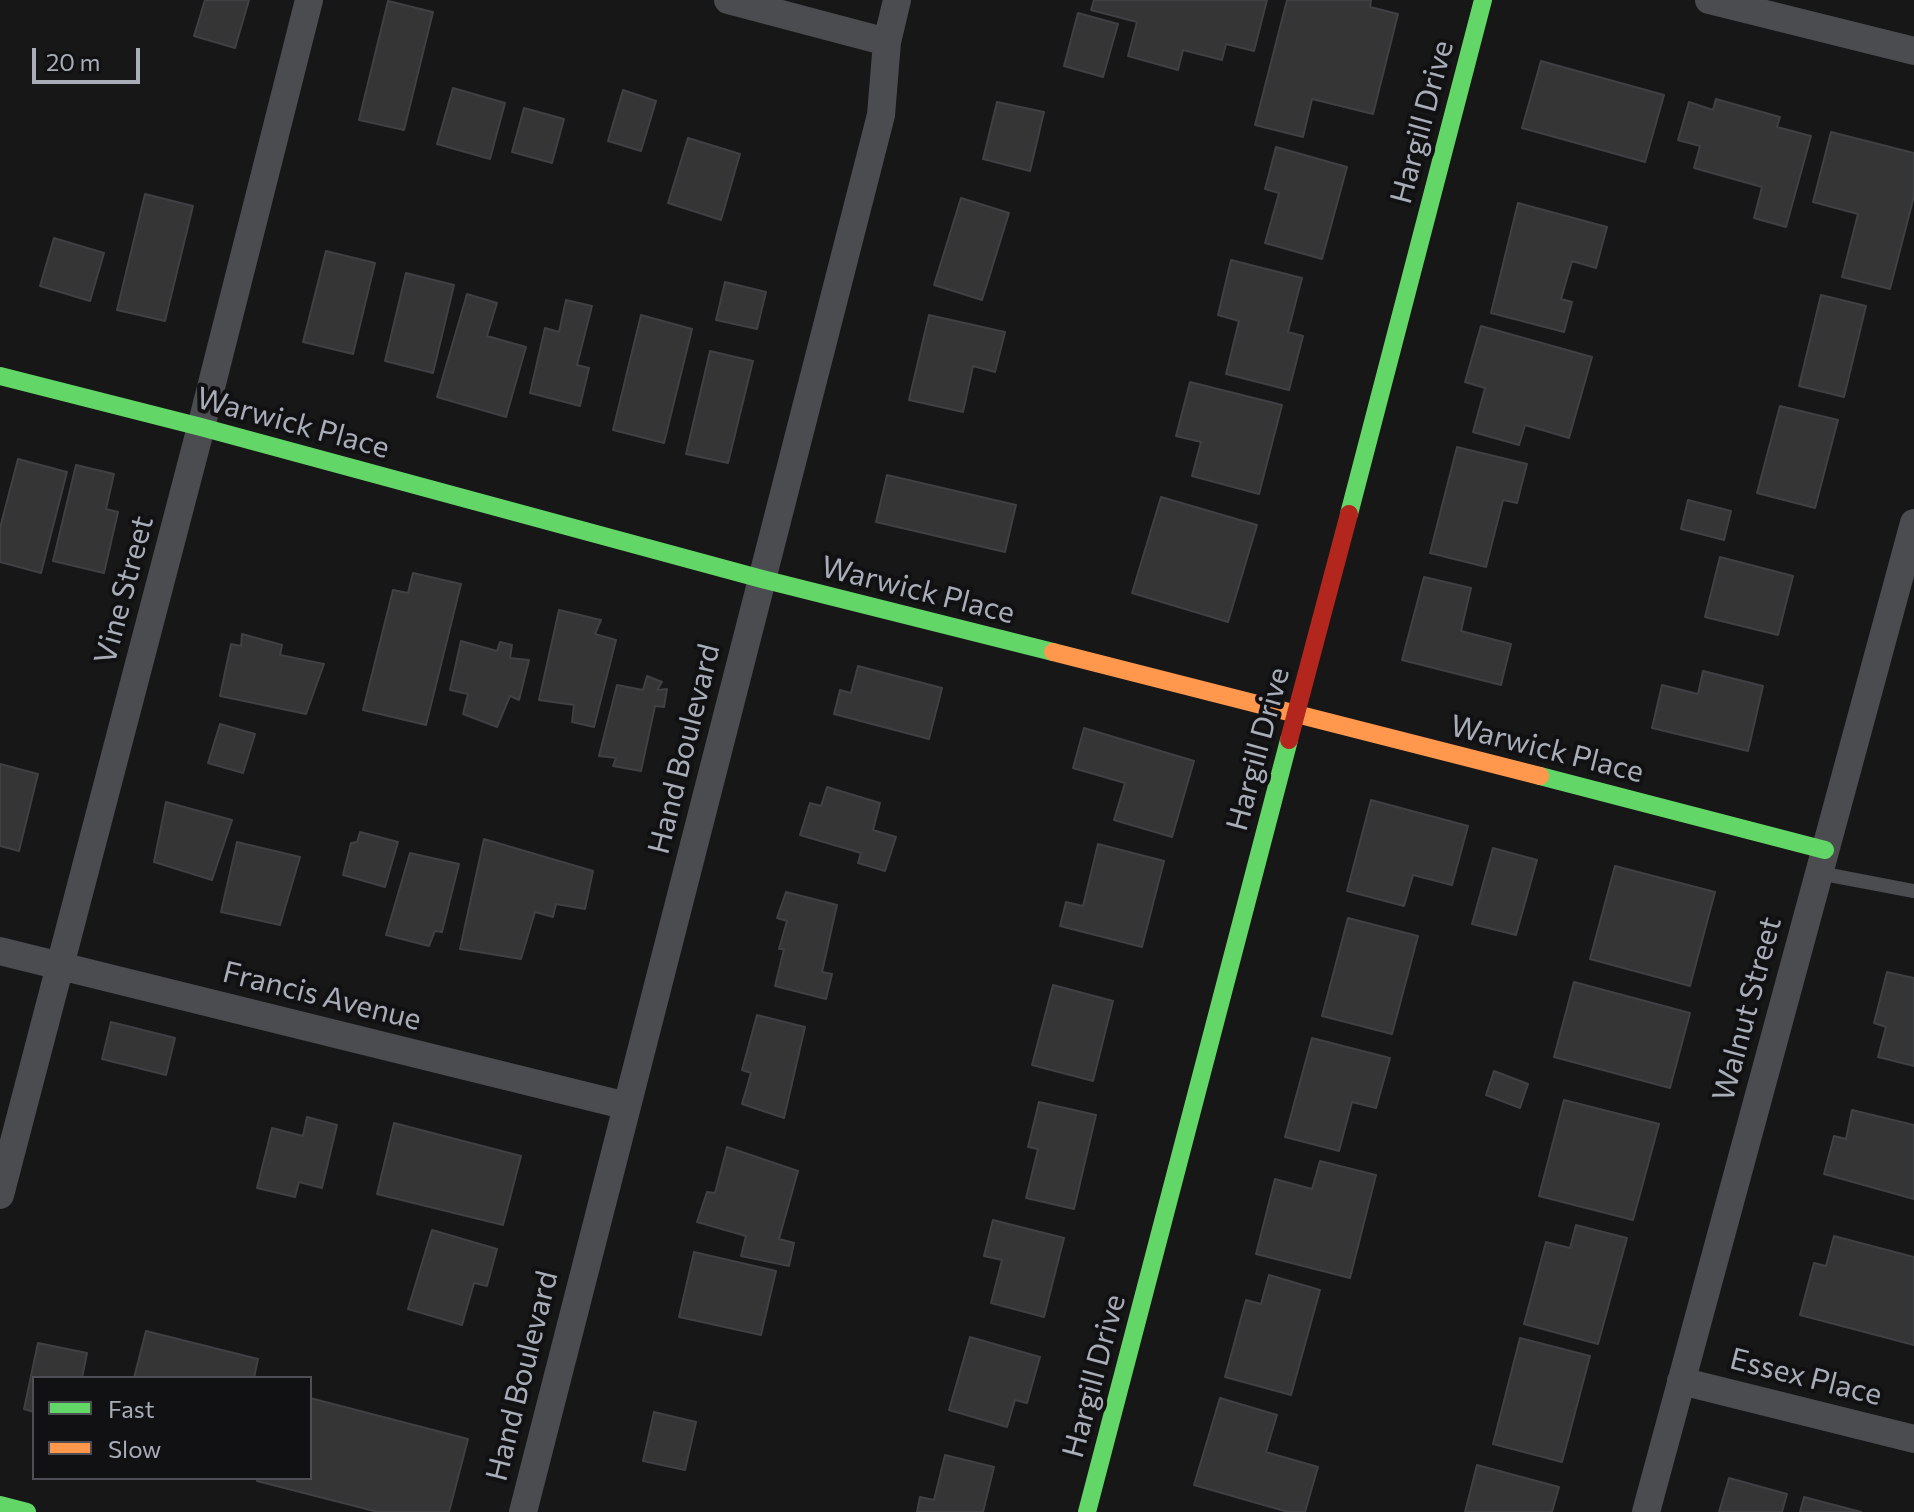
<!DOCTYPE html>
<html>
<head>
<meta charset="utf-8">
<style>
  body { margin:0 }
  #map { position:relative; width:1914px; height:1512px; overflow:hidden; background:#171717; font-family:Commissioner,sans-serif }
  canvas { display:block }
  .legend { position:absolute; left:32px; top:1376px; width:280px; height:104px; box-sizing:border-box; background:#111113; border:2px solid #4d4f55; margin:0; padding:10px 14px; list-style:none; font-size:24px; color:#a8adb8 }
  .legend li { display:flex; align-items:center; gap:16px; height:40px }
  .legend b { width:40px; border:2px solid #4d4f55 }
  .scale { position:absolute; left:32px; top:48px; width:108px; height:36px; box-sizing:border-box; border:4px solid #a8adb8; border-top:0; padding-left:10px; font-size:24px; line-height:28px; white-space:nowrap; color:#a8adb8; -webkit-text-stroke:6px #111113; paint-order:stroke }
</style>
</head>
<body>
<div id="map">
<canvas width="1914" height="1512"></canvas>
<ul class="legend">
<li><b style="height:10px;background:#63d668"></b>Fast</li>
<li><b style="height:10px;background:#ff974d"></b>Slow</li>
</ul>
<div class="scale">20 m</div>
</div>
<script>
const ctx = document.querySelector('canvas').getContext('2d');
ctx.lineJoin = 'round';
function paint(path, color) { ctx.fillStyle = color; ctx.fill(path, 'evenodd'); }
const toPath = rows => new Path2D(rows.map(r => 'M' + r).join(''));
function strokePath(path, color, width, dash) { ctx.strokeStyle = color; ctx.lineWidth = width; ctx.lineCap = dash ? 'butt' : 'round'; ctx.setLineDash(dash || []); ctx.stroke(path); }
function label(font, color, halo, rows, align = 'center') {
  ctx.font = font + ' Commissioner,sans-serif'; ctx.lineWidth = 8; ctx.setLineDash([]); ctx.textBaseline = 'middle'; ctx.strokeStyle = halo; ctx.fillStyle = color; for (const [text, x, y, turn = 0] of rows) {
    ctx.save(); ctx.translate(x, y); ctx.rotate((+turn || 0) * Math.PI / 180); ctx.textAlign = isNaN(turn) ? turn : align; if (halo) ctx.strokeText(text, 0, 0); ctx.fillText(text, 0, 0); ctx.restore();
  }
}
const building = toPath([
  [205,0,249,0,235,48,194,36,205,0],
  [1094,0,1267,0,1254,51,1226,44,1222,60,1183,50,1178,70,1128,56,1137,22,1091,10,1094,0],
  [1287,0,1371,0,1370,7,1398,14,1373,114,1312,99,1303,137,1255,125,1287,0],
  [388,1,433,12,404,130,359,120,388,1],
  [1078,13,1118,24,1103,77,1064,66,1078,13],
  [1541,61,1664,95,1645,162,1522,128,1541,61],
  [453,88,505,103,490,159,437,144,453,88],
  [623,90,656,101,641,151,608,141,623,90],
  [1716,99,1780,117,1777,127,1811,136,1786,227,1754,218,1762,187,1694,168,1700,146,1678,140,1689,102,1713,110,1716,99],
  [997,102,1044,112,1030,171,983,159,997,102],
  [524,108,564,119,552,163,512,152,524,108],
  [1831,132,1914,153,1914,196,1890,289,1842,277,1858,214,1813,202,1831,132],
  [688,138,740,154,721,220,668,203,688,138],
  [1276,147,1347,167,1322,259,1265,243,1279,193,1265,189,1276,147],
  [145,194,193,206,165,321,117,310,145,194],
  [961,198,1009,213,982,300,934,285,961,198],
  [1518,203,1607,227,1596,268,1572,261,1561,299,1572,302,1564,332,1491,313,1518,203],
  [54,238,104,253,90,301,40,286,54,238],
  [326,251,375,263,353,354,303,342,326,251],
  [1231,260,1302,278,1288,332,1303,336,1289,390,1226,374,1239,321,1218,315,1231,260],
  [406,273,454,285,433,373,385,361,406,273],
  [725,282,766,292,757,329,716,320,725,282],
  [467,294,497,303,487,336,526,347,506,417,437,397,467,294],
  [1821,295,1866,306,1844,397,1799,386,1821,295],
  [566,300,592,306,577,365,589,368,580,406,530,393,545,328,559,332,566,300],
  [641,315,692,329,664,443,613,430,641,315],
  [929,315,1005,332,995,372,973,366,963,412,909,400,929,315],
  [1481,326,1592,357,1569,438,1525,425,1519,445,1473,432,1485,388,1465,382,1481,326],
  [710,351,753,361,728,463,686,454,710,351],
  [1190,382,1282,405,1259,494,1192,476,1201,442,1176,436,1190,382],
  [1780,406,1838,420,1815,508,1757,493,1780,406],
  [1457,447,1527,464,1517,503,1503,500,1486,567,1430,553,1457,447],
  [18,459,67,472,41,573,0,562,0,528,18,459],
  [76,465,114,474,106,509,118,512,104,573,53,561,76,465],
  [887,475,1016,505,1005,552,876,522,887,475],
  [1161,497,1257,525,1228,622,1132,593,1161,497],
  [1688,500,1731,511,1724,540,1681,529,1688,500],
  [1720,557,1793,576,1778,635,1705,617,1720,557],
  [413,573,461,584,426,725,363,710,393,590,408,593,413,573],
  [1424,577,1471,588,1461,631,1511,644,1501,685,1402,660,1424,577],
  [559,610,601,620,595,634,616,640,594,727,572,722,574,705,539,700,559,610],
  [242,634,282,645,280,655,324,664,306,714,220,696,231,644,241,646,242,634],
  [461,641,497,651,500,642,512,645,510,658,529,660,519,700,510,696,497,727,463,714,468,694,450,690,461,641],
  [858,666,942,688,929,739,834,714,840,690,851,693,858,666],
  [1703,671,1763,686,1748,751,1652,728,1662,685,1698,694,1703,671],
  [647,676,662,682,657,690,667,689,664,707,655,706,641,771,613,766,616,758,599,756,617,685,643,690,647,676],
  [220,724,255,734,243,773,208,763,220,724],
  [1084,728,1194,761,1172,837,1114,820,1125,783,1073,768,1084,728],
  [0,764,38,774,19,851,0,846,0,764],
  [827,787,880,803,873,830,896,837,885,871,858,863,861,853,800,835,810,803,821,806,827,787],
  [1371,800,1468,826,1452,885,1413,875,1404,906,1347,891,1371,800],
  [166,802,232,820,212,880,154,862,166,802],
  [360,832,398,842,385,887,343,875,351,843,357,842,360,832],
  [484,839,593,871,585,909,556,904,553,917,535,912,521,959,460,949,484,839],
  [237,842,300,857,280,925,221,912,237,842],
  [1098,844,1164,861,1142,947,1060,926,1066,902,1083,906,1098,844],
  [1493,848,1537,860,1516,935,1472,924,1493,848],
  [410,853,459,864,442,932,435,931,429,946,386,935,410,853],
  [1615,866,1715,892,1690,986,1590,959,1615,866],
  [786,892,837,905,822,972,832,974,826,999,775,986,784,949,779,949,787,921,777,918,786,892],
  [1348,918,1418,936,1392,1034,1322,1016,1348,918],
  [1887,972,1914,978,1914,1066,1878,1057,1886,1027,1874,1023,1887,972],
  [1574,982,1690,1013,1670,1088,1554,1057,1574,982],
  [1053,985,1113,1001,1093,1081,1032,1065,1053,985],
  [757,1015,805,1027,784,1118,742,1104,751,1073,742,1070,757,1015],
  [111,1022,175,1038,166,1075,102,1059,111,1022],
  [1312,1038,1390,1058,1376,1108,1352,1102,1339,1151,1285,1137,1312,1038],
  [1494,1071,1528,1084,1520,1108,1486,1095,1494,1071],
  [1564,1100,1659,1124,1633,1220,1539,1196,1564,1100],
  [1039,1102,1096,1115,1074,1209,1026,1198,1038,1149,1028,1147,1039,1102],
  [1852,1110,1914,1125,1914,1199,1824,1174,1834,1136,1846,1139,1852,1110],
  [307,1117,337,1125,322,1188,299,1182,295,1197,257,1188,272,1128,303,1136,307,1117],
  [394,1123,521,1156,503,1225,377,1194,394,1123],
  [727,1147,798,1171,779,1239,794,1243,789,1266,741,1256,746,1236,697,1222,707,1192,715,1193,727,1147],
  [1320,1161,1376,1175,1350,1278,1256,1254,1275,1179,1312,1189,1320,1161],
  [993,1220,1064,1238,1044,1317,991,1303,1002,1260,984,1256,993,1220],
  [1576,1225,1627,1238,1598,1344,1524,1324,1546,1242,1570,1248,1576,1225],
  [432,1230,497,1249,487,1286,474,1283,462,1325,408,1309,432,1230],
  [1834,1236,1914,1257,1914,1345,1800,1315,1814,1263,1826,1266,1834,1236],
  [694,1252,776,1271,761,1335,679,1317,694,1252],
  [1269,1275,1320,1290,1291,1395,1225,1377,1246,1300,1261,1304,1269,1275],
  [146,1331,258,1359,254,1378,134,1378,146,1331],
  [970,1337,1040,1357,1027,1403,1015,1400,1007,1427,949,1410,970,1337],
  [1520,1338,1590,1356,1562,1462,1493,1444,1520,1338],
  [38,1343,87,1353,82,1378,34,1378,34,1412,24,1409,38,1343],
  [310,1398,468,1439,449,1512,378,1512,257,1481,258,1478,310,1478,310,1398],
  [1220,1398,1277,1415,1266,1452,1318,1467,1305,1512,1288,1512,1194,1485,1220,1398],
  [654,1412,696,1422,685,1470,643,1461,654,1412],
  [945,1455,994,1467,983,1512,917,1512,920,1497,934,1500,945,1455],
  [1477,1465,1559,1487,1552,1512,1465,1512,1477,1465],
  [1729,1478,1787,1494,1782,1512,1719,1512,1729,1478],
  [1804,1497,1861,1512,1800,1512,1804,1497]
]);
const lane = toPath([
  [1819,873,1914,891]
]);
const street = toPath([
  [728,0,887,42],
  [1709,0,1914,51],
  [0,951,627,1106],
  [0,1195,201,427,309,0],
  [1681,1381,1914,1439],
  [523,1512,881,115,887,42,897,0],
  [1646,1512,1914,523]
]);
const fast = toPath([
  [0,376,201,427,762,579,1053,652],
  [1349,514,1483,0],
  [1540,776,1825,850],
  [0,1505,27,1512],
  [1087,1512,1289,740]
]);
const slow = toPath([
  [1053,652,1540,776]
]);
const jam = toPath([
  [1289,740,1349,514]
]);
const streetNames = [
  ["Hargill Drive",1422,122,-75],
  ["Warwick Place",293,423,15],
  ["Vine Street",124,590,-75],
  ["Warwick Place",918,590,14],
  ["Hand Boulevard",684,749,-76],
  ["Hargill Drive",1258,749,-75],
  ["Warwick Place",1547,749,14],
  ["Francis Avenue",322,996,14],
  ["Walnut Street",1747,1009,-75],
  ["Hand Boulevard",522,1376,-76],
  ["Hargill Drive",1094,1376,-75],
  ["Essex Place",1806,1377,14]
];
paint(building, '#353536');
strokePath(building, '#3f4043', 2);
strokePath(lane, '#4b4c50', 14);
strokePath(street, '#4b4c50', 28);
strokePath(fast, '#63d668', 18);
strokePath(slow, '#ff974d', 18);
strokePath(jam, '#b3261e', 18);
label('30px', '#a8adb8', '#111113', streetNames);
</script>
</body>
</html>
